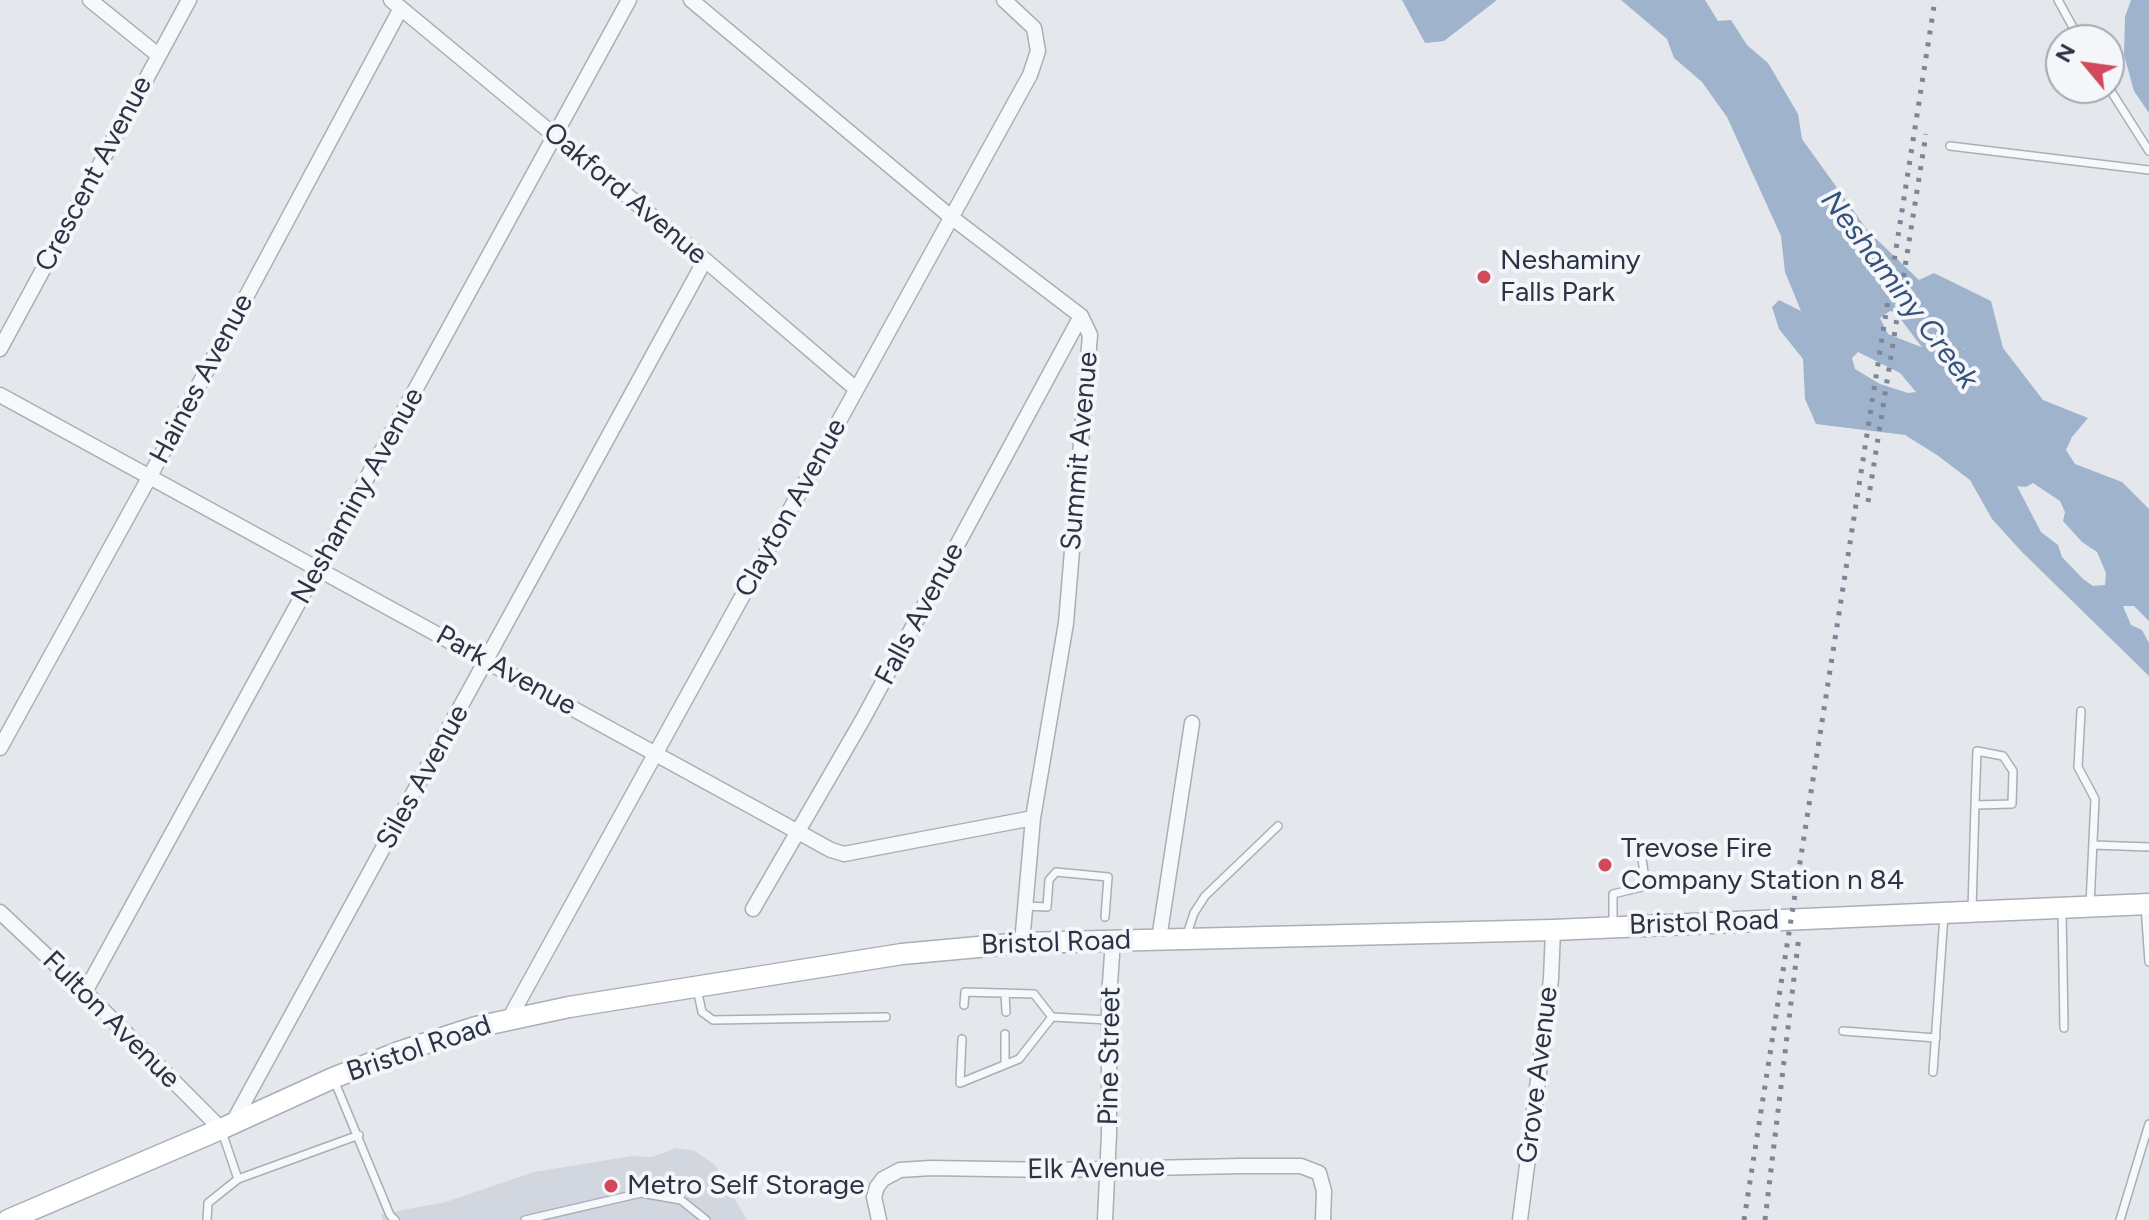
<!DOCTYPE html>
<html>
<head>
<meta charset="utf-8">
<style>
  body { margin:0 }
  #map { position:relative; width:2149px; height:1220px; overflow:hidden; background:#e4e7ec; font-family:Figtree,sans-serif }
  canvas { display:block }
  .north { position:absolute; left:2045px; top:24px; width:80px; height:80px; box-sizing:border-box; background:#f4f6f9; border:2px solid #a4a8b1; border-radius:50%; rotate:299deg; font-size:22px; font-weight:700; line-height:32px; text-align:center; color:#2b3445 }
  .north::after { content:''; display:block; margin:auto; width:28px; height:36px; background:#d1495b; clip-path:polygon(50% 0,100% 100%,50% 72%,0 100%) }
</style>
</head>
<body>
<div id="map">
<canvas width="2149" height="1220"></canvas>
<div class="north">N</div>
</div>
<script>
const ctx = document.querySelector('canvas').getContext('2d');
ctx.lineJoin = 'round';
function paint(path, color) { ctx.fillStyle = color; ctx.fill(path, 'evenodd'); }
const toPath = rows => new Path2D(rows.map(r => 'M' + r).join(''));
function strokePath(path, color, width, dash) { ctx.strokeStyle = color; ctx.lineWidth = width; ctx.lineCap = dash ? 'butt' : 'round'; ctx.setLineDash(dash || []); ctx.stroke(path); }
function label(font, color, halo, rows, align = 'center') {
  ctx.font = font + ' Figtree,sans-serif'; ctx.lineWidth = 8; ctx.setLineDash([]); ctx.textBaseline = 'middle'; ctx.strokeStyle = halo; ctx.fillStyle = color; for (const [text, x, y, turn = 0] of rows) {
    ctx.save(); ctx.translate(x, y); ctx.rotate((+turn || 0) * Math.PI / 180); ctx.textAlign = isNaN(turn) ? turn : align; if (halo) ctx.strokeText(text, 0, 0); ctx.fillText(text, 0, 0); ctx.restore();
  }
}
const built = toPath([
  [676,1148,695,1151,715,1165,747,1220,383,1220,381,1214,446,1202,534,1172,632,1156,652,1157]
]);
const water = toPath([
  [1402,0,1497,0,1444,41,1425,43],
  [1621,0,1705,0,1718,21,1731,20,1747,45,1768,63,1798,114,1802,139,1868,231,1919,280,1934,273,1991,301,2003,348,2043,400,2088,418,2072,437,2066,450,2075,464,2122,482,2149,509,2149,621,2134,606,2123,606,2131,625,2142,630,2149,643,2149,676,2022,552,1992,519,1970,480,1937,455,1905,435,1816,424,1805,399,1803,359,1779,329,1772,307,1779,300,1801,311,1785,272,1781,236,1727,117,1702,82,1674,58,1667,39],
  [1890,311,1926,318,1942,334,1953,338,1965,350,1960,350,1946,343,1931,341,1921,347,1888,334,1880,318],
  [1858,352,1900,373,1916,392,1908,393,1880,384,1855,369,1852,358],
  [2033,483,2060,501,2065,512,2063,521,2082,542,2097,552,2106,573,2105,585,2093,586,2083,579,2062,557,2058,545,2041,532,2017,486,2026,487],
  [2131,0,2149,0,2149,113,2134,91,2124,55,2125,17]
]);
const river = toPath([
  [1892,281,1963,375]
]);
const service = toPath([
  [2058,0,2080,40],
  [2109,88,2149,151],
  [1950,146,2149,170],
  [2081,711,2078,767,2095,799,2090,905],
  [2093,845,2149,847],
  [1025,906,1047,907,1049,880,1056,872,1108,877,1105,917],
  [2145,906,2149,962],
  [1972,910,1975,805,1977,751,2003,756,2013,771,2012,804,1975,805],
  [2062,910,2064,1028],
  [1613,924,1613,894,1646,886,1641,852],
  [1186,937,1194,913,1205,896,1278,826],
  [697,989,702,1012,713,1020,886,1017],
  [1005,993,1006,1012],
  [964,1005,965,992,1034,994,1052,1017,1109,1020],
  [1843,1031,1936,1038],
  [962,1039,960,1083,1019,1059,1052,1017],
  [1005,1064,1005,1034],
  [1933,1072,1944,915],
  [334,1080,390,1215,395,1220],
  [222,1132,238,1179,359,1135],
  [207,1220,208,1203,238,1179],
  [525,1220,641,1193,681,1200,706,1220],
  [2120,1220,2149,1124]
]);
const minor = toPath([
  [90,0,158,55],
  [391,0,705,260,856,389],
  [691,0,951,217,1081,316,1090,335,1066,623,1033,818,1022,943],
  [0,349,189,0],
  [0,395,831,850,844,854,1033,818],
  [0,748,150,476,401,8],
  [753,909,863,719,1081,316],
  [0,912,85,992,221,1129],
  [1159,939,1192,723],
  [85,992,629,0],
  [509,1019,1030,75,1038,51,1034,28,1004,0],
  [232,1124,705,260],
  [879,1220,874,1197,877,1187,883,1179,900,1170,931,1168,1053,1170,1241,1166,1301,1166,1319,1173,1324,1191,1323,1220],
  [1105,1220,1109,1134,1109,998,1113,940],
  [1520,1220,1551,979,1553,930]
]);
const secondary = toPath([
  [8,1220,221,1129,333,1078,399,1052,476,1027,569,1007,902,954,1022,943,1553,930,2149,904]
]);
const rail = toPath([
  [1868,502,1926,134],
  [1744,1220,1935,0],
  [1765,1220,1799,936]
]);
const markers = [
  [1484,277,8,"#d1495b"],
  [1605,865,8,"#d1495b"],
  [611,1186,8,"#d1495b"]
];
const streetNames = [
  ["Crescent Avenue",94,174,-62],
  ["Oakford Avenue",625,194,40],
  ["Haines Avenue",202,379,-62],
  ["Summit Avenue",1080,451,-85],
  ["Neshaminy Avenue",358,496,-61],
  ["Clayton Avenue",791,508,-61],
  ["Falls Avenue",920,614,-62],
  ["Park Avenue",506,671,29],
  ["Siles Avenue",423,777,-61],
  ["Bristol Road",1704,923,-2],
  ["Bristol Road",1056,943,-2],
  ["Fulton Avenue",111,1020,45],
  ["Bristol Road",419,1049,-19],
  ["Pine Street",1110,1056,-89],
  ["Grove Avenue",1538,1075,-83],
  ["Elk Avenue",1096,1169,-1]
];
const poiNames = [
  ["Neshaminy",1500,261],
  ["Falls Park",1500,293],
  ["Trevose Fire",1621,849],
  ["Company Station n 84",1621,881],
  ["Metro Self Storage",627,1186]
];
const waterNames = [
  ["Neshaminy Creek",1899,290,53]
];
paint(built, '#d2d6de');
paint(water, '#9fb4cc');
strokePath(river, '#9fb4cc', 32);
strokePath(service, '#a9aeb7', 10);
strokePath(minor, '#a9aeb7', 17);
strokePath(secondary, '#a9aeb7', 23);
strokePath(service, '#f7f8fa', 7);
strokePath(minor, '#f7f8fa', 14);
strokePath(secondary, '#fff', 20);
strokePath(rail, '#7d8696', 5, [4, 8]);
for (const [x, y, r, color] of markers) { const dot = new Path2D(); dot.arc(x, y, r, 0, 2 * Math.PI); ctx.fillStyle = color; ctx.fill(dot); strokePath(dot, '#f4f6f9', 3); }
label('28px', '#2b3445', '#f4f6f9', streetNames);
label('28px', '#2b3445', '#f4f6f9', poiNames, 'left');
label('italic 30px', '#34527a', '#f4f6f9', waterNames);
</script>
</body>
</html>
